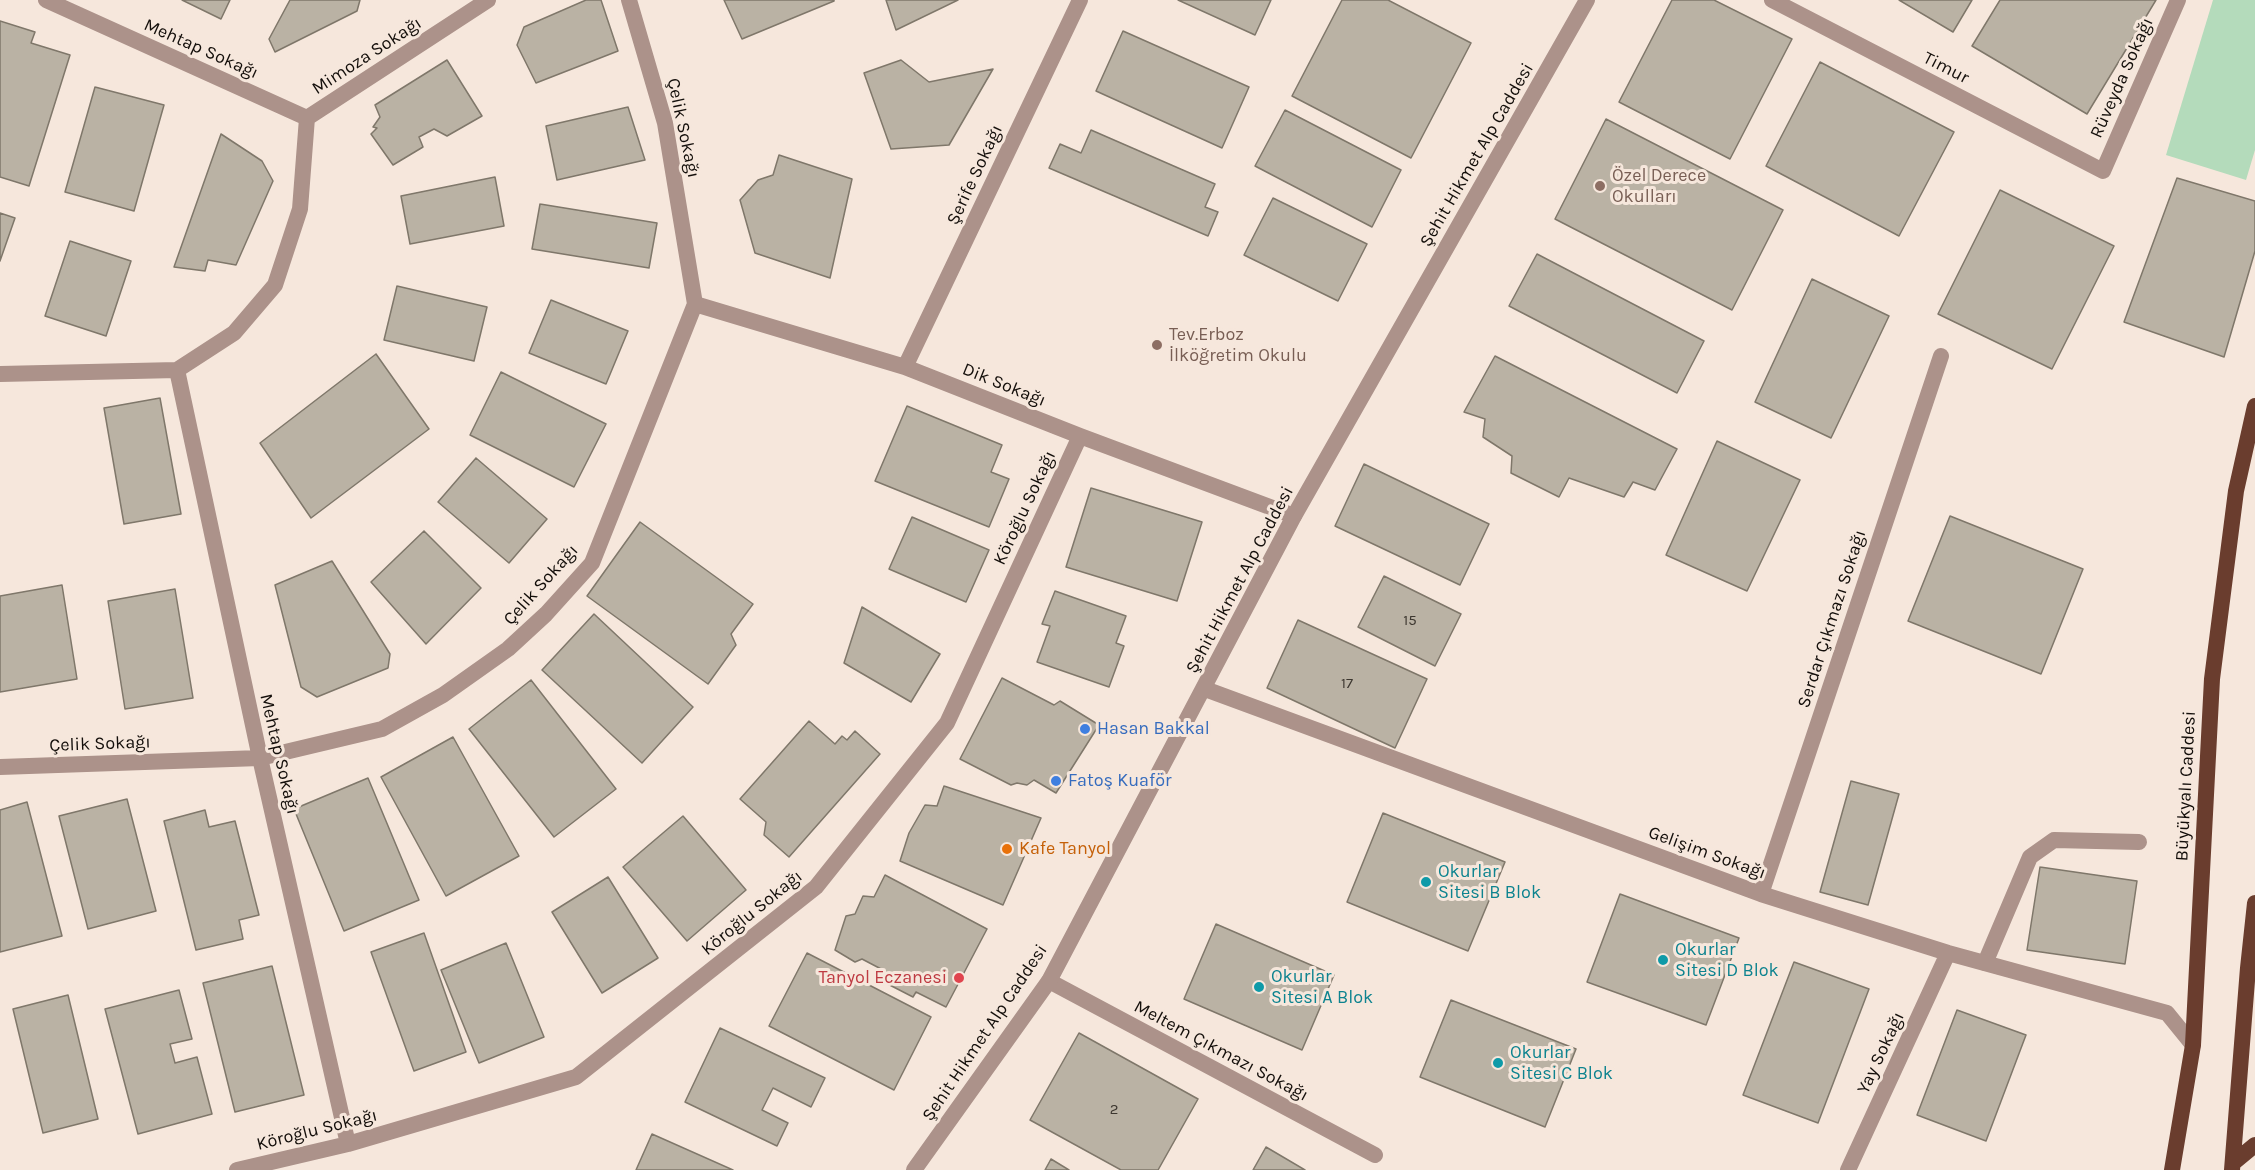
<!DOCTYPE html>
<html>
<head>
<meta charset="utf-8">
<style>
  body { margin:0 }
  canvas { display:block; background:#f6e7dc }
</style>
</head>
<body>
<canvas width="2255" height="1170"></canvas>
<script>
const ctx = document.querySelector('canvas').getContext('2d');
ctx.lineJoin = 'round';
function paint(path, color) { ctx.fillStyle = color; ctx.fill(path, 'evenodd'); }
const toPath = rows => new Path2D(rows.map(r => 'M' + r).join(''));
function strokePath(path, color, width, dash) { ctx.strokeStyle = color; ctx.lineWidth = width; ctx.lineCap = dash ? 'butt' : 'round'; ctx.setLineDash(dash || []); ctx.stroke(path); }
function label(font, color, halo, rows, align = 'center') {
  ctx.font = font + ' Karla,sans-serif'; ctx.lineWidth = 6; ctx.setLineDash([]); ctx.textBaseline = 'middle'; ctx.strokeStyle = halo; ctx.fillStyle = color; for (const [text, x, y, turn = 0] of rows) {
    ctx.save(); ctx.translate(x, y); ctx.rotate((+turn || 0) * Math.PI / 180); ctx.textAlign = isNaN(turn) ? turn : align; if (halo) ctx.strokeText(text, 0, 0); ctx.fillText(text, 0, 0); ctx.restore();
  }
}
const green = toPath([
  [2213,0,2255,0,2255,150,2246,180,2166,155]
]);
const building = toPath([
  [182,0,230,0,221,19,182,0],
  [290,0,360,0,357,11,275,52,269,39,290,0],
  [586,0,601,0,618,51,536,83,517,45,524,27,586,0],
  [724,0,834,0,834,1,742,39,724,0],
  [886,0,958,0,896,30,886,0],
  [1178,0,1271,0,1255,35,1178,0],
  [1342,0,1388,0,1471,43,1411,158,1292,96,1342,0],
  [1672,0,1714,0,1792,39,1730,159,1619,102,1672,0],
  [1899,0,1972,0,1953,32,1899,0],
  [2000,0,2156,0,2087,114,1972,46,2000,0],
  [0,21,35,32,31,43,70,55,29,186,0,177,0,21],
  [1123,31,1249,87,1222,148,1096,91,1123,31],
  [447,60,482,116,447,136,434,129,419,137,423,147,393,165,371,134,377,128,373,127,380,117,375,105,447,60],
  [901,60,929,82,993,69,949,145,891,149,864,73,901,60],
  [1820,62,1954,132,1899,236,1766,166,1820,62],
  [95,87,164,105,134,211,65,192,95,87],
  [628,107,645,160,557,180,546,126,628,107],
  [1285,110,1401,170,1372,227,1255,166,1285,110],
  [1606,119,1783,210,1732,310,1555,219,1606,119],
  [1091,130,1215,184,1205,207,1218,212,1208,236,1049,168,1060,144,1081,153,1091,130],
  [221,134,262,161,273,181,236,265,208,260,205,271,174,267,221,134],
  [779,155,852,179,830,278,755,253,740,200,758,180,773,175,779,155],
  [495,177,504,226,410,244,401,196,495,177],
  [2177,178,2255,201,2255,251,2224,357,2124,322,2177,178],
  [2000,190,2114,246,2052,369,1938,314,2000,190],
  [1273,198,1367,244,1338,301,1244,255,1273,198],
  [540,204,657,223,649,268,532,249,540,204],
  [0,213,15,218,0,261,0,213],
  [70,241,131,261,106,336,45,316,70,241],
  [1537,254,1704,341,1677,393,1509,306,1537,254],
  [1812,279,1889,316,1831,438,1755,402,1812,279],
  [397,286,487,307,474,361,384,340,397,286],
  [551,300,628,331,606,384,529,353,551,300],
  [376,354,429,429,311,518,260,443,376,354],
  [1495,356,1677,449,1655,490,1633,482,1624,497,1569,478,1559,497,1511,473,1512,456,1483,437,1485,419,1464,412,1495,356],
  [501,372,606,424,574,487,470,435,501,372],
  [160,398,181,514,124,524,104,408,160,398],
  [907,406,1002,445,991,472,1009,479,989,527,875,481,907,406],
  [1717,441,1800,480,1747,591,1666,555,1717,441],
  [476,458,547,519,509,563,438,502,476,458],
  [1364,464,1489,524,1460,585,1335,526,1364,464],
  [1091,488,1202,522,1177,601,1066,567,1091,488],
  [1950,516,2083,569,2041,674,1908,621,1950,516],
  [912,517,989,550,966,602,889,569,912,517],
  [640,522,753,604,731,634,736,645,708,684,587,596,640,522],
  [424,531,481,588,426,644,371,582,424,531],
  [332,561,390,654,388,668,317,697,301,687,275,585,332,561],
  [1384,576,1461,614,1435,666,1358,627,1384,576],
  [62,585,77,679,0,692,0,596,62,585],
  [175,589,193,698,125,709,108,601,175,589],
  [1055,591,1126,616,1116,643,1124,646,1109,687,1037,662,1050,626,1042,624,1055,591],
  [862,607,940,654,911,702,844,663,862,607],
  [594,614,693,707,642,763,542,670,594,614],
  [1298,620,1427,679,1395,748,1267,688,1298,620],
  [1002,678,1054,705,1060,701,1099,725,1056,793,1034,780,1027,785,1017,783,1011,785,960,759,1002,678],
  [531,680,616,789,554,837,469,729,531,680],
  [809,721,835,744,842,736,847,740,855,731,880,754,789,857,764,835,766,822,740,799,809,721],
  [453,737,519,856,446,896,381,777,453,737],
  [368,778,419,900,344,931,294,809,368,778],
  [1851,781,1899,794,1868,905,1820,892,1851,781],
  [944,786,1041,818,1003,905,900,861,909,833,925,805,937,806,944,786],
  [127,799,156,911,88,929,59,816,127,799],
  [27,802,62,936,0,952,0,810,27,802],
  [205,810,209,827,235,821,259,915,239,920,243,939,196,950,164,821,205,810],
  [1383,813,1505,862,1468,951,1347,902,1383,813],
  [683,816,746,890,687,941,623,867,683,816],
  [2040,867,2137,881,2125,964,2027,950,2040,867],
  [885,875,987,929,946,1007,916,992,913,997,878,979,883,970,862,959,855,962,835,950,846,916,855,914,863,896,874,897,885,875],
  [608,877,658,958,602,993,552,912,608,877],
  [1620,894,1739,938,1706,1025,1587,982,1620,894],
  [1216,924,1334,975,1302,1050,1184,999,1216,924],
  [424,933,466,1052,414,1071,371,952,424,933],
  [506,943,544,1037,479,1063,441,970,506,943],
  [807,953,931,1017,894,1090,769,1026,807,953],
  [1794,962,1869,989,1818,1123,1743,1095,1794,962],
  [272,966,304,1095,235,1112,203,983,272,966],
  [179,990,192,1039,170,1044,175,1063,197,1057,212,1114,138,1134,105,1009,179,990],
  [68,995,98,1119,43,1133,13,1009,68,995],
  [1451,1000,1576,1049,1545,1127,1420,1077,1451,1000],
  [1957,1010,2026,1035,1986,1141,1917,1115,1957,1010],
  [720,1028,825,1078,811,1107,773,1088,762,1110,788,1123,777,1146,685,1102,720,1028],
  [1079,1033,1198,1099,1158,1170,1121,1170,1030,1120,1079,1033],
  [652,1134,733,1170,636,1170,652,1134],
  [1266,1147,1305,1170,1253,1170,1266,1147],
  [1051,1159,1069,1170,1045,1170,1051,1159]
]);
const service = toPath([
  [1985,963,2030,857,2054,840,2139,842]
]);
const minor = toPath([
  [46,0,307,118],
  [1772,0,2103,171,2178,0],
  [695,304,905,367,1080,436,1294,516],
  [905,367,1080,0],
  [177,370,260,758,348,1144],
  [0,374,177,370,234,333,275,285,300,209,307,118,488,0],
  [1205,689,1761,894,1948,953,2167,1013,2193,1045],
  [0,767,260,758,382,729,443,695,508,649,546,614,592,563,695,304,665,123,629,0],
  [1761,894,1941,356],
  [1049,981,1375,1155],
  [237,1170,348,1144,576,1077,816,887,947,723,1080,436],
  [1848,1170,1948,953]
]);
const tertiary = toPath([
  [914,1170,1049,981,1294,516,1587,0]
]);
const trunk = toPath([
  [2233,1163,2255,1145],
  [2172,1170,2193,1045,2212,679,2236,491,2255,406],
  [2232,1170,2248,968,2255,903]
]);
const markers = [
  [1600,186,6,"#8d6e63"],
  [1157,345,6,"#8d6e63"],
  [1085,729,6,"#3f7fe0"],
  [1056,781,6,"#3f7fe0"],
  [1007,849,6,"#e8710a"],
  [1426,882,6,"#0f9aa8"],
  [1663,960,6,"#0f9aa8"],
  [959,978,6,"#e0444e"],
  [1259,987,6,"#0f9aa8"],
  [1498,1063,6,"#0f9aa8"]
];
const numberNames = [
  ["15",1410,621],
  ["17",1347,684],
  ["2",1114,1110]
];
const streetNames = [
  ["Mehtap Sokağı",201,49,24],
  ["Mimoza Sokağı",367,56,-33],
  ["Timur",1946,68,27],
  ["Rüveyda Sokağı",2122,78,-66],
  ["Çelik Sokağı",683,128,78],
  ["Şehit Hikmet Alp Caddesi",1477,155,-60],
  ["Şerife Sokağı",975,175,-65],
  ["Dik Sokağı",1004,385,22],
  ["Köroğlu Sokağı",1025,508,-65],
  ["Şehit Hikmet Alp Caddesi",1240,580,-62],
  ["Çelik Sokağı",541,585,-48],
  ["Serdar Çıkmazı Sokağı",1832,619,-72],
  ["Çelik Sokağı",100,744,-2],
  ["Mehtap Sokağı",279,754,77],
  ["Büyükyalı Caddesi",2186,786,-87],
  ["Gelişim Sokağı",1707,853,20],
  ["Köroğlu Sokağı",752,913,-39],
  ["Şehit Hikmet Alp Caddesi",985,1033,-56],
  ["Meltem Çıkmazı Sokağı",1221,1051,28],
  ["Yay Sokağı",1881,1053,-65],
  ["Köroğlu Sokağı",317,1130,-14]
];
const educationNames = [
  ["Özel Derece",1612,176],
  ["Okulları",1612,197],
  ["Tev.Erboz",1169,335],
  ["İlköğretim Okulu",1169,356]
];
const shopNames = [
  ["Hasan Bakkal",1097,729],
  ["Fatoş Kuaför",1068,781]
];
const foodNames = [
  ["Kafe Tanyol",1019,849]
];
const cultureNames = [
  ["Okurlar",1438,872],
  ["Sitesi B Blok",1438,893],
  ["Okurlar",1675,950],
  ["Sitesi D Blok",1675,971],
  ["Okurlar",1271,977],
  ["Sitesi A Blok",1271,998],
  ["Okurlar",1510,1053],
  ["Sitesi C Blok",1510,1074]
];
const healthNames = [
  ["Tanyol Eczanesi",947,978]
];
paint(green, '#b4dbbb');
paint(building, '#bab2a4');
strokePath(building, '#7f776a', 1.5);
strokePath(service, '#ac928a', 16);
strokePath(minor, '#ac928a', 16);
strokePath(tertiary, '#ac928a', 16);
strokePath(trunk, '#6a3d2e', 16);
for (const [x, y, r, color] of markers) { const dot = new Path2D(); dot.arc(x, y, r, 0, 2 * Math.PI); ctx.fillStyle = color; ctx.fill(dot); strokePath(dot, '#f6e7dc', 2); }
label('15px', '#3d3730', null, numberNames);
label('18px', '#130e0a', '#f6e7dc', streetNames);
label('18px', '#785e54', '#f6e7dc', educationNames, 'left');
label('18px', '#366cbe', '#f6e7dc', shopNames, 'left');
label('18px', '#c56008', '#f6e7dc', foodNames, 'left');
label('18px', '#0d838f', '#f6e7dc', cultureNames, 'left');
label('18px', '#be3a42', '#f6e7dc', healthNames, 'right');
</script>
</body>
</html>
